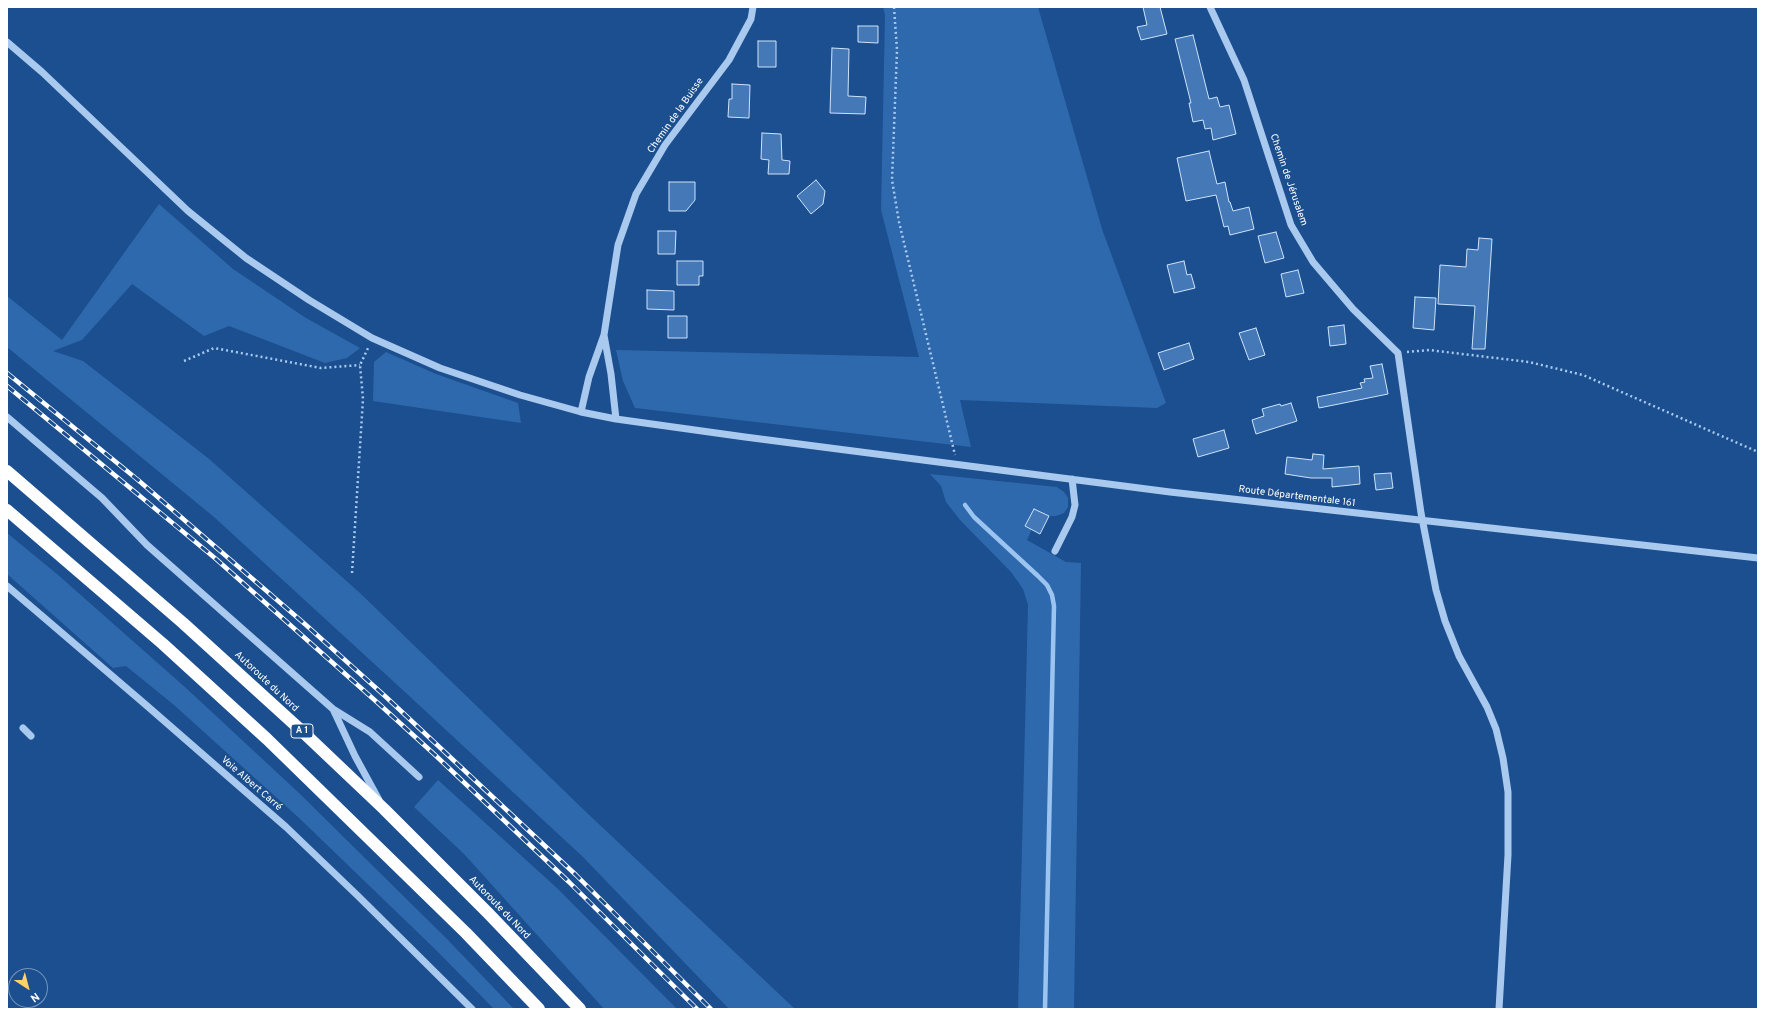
<!DOCTYPE html>
<html>
<head>
<meta charset="utf-8">
<style>
  body { margin:0 }
  #map { position:relative; width:1765px; height:1016px; overflow:hidden; background:#1b4f8f; font-family:Overpass,sans-serif }
  canvas { display:block }
  .frame { position:absolute; inset:0; border:8px solid #fff; pointer-events:none }
  .north { position:absolute; left:8px; top:968px; width:40px; height:40px; box-sizing:border-box; background:#1b4f8f; border:1px solid #7695bc; border-radius:50%; rotate:144deg; font-size:11px; font-weight:700; line-height:16px; text-align:center; color:#fff }
  .north::after { content:''; display:block; margin:auto; width:14px; height:18px; background:#ffd166; clip-path:polygon(50% 0,100% 100%,50% 72%,0 100%) }
</style>
</head>
<body>
<div id="map">
<canvas width="1765" height="1016"></canvas>
<div class="frame"></div>
<div class="north">N</div>
</div>
<script>
const ctx = document.querySelector('canvas').getContext('2d');
ctx.lineJoin = 'round';
function paint(path, color) { ctx.fillStyle = color; ctx.fill(path, 'evenodd'); }
const toPath = rows => new Path2D(rows.map(r => 'M' + r).join(''));
function strokePath(path, color, width, dash) { ctx.strokeStyle = color; ctx.lineWidth = width; ctx.lineCap = dash ? 'butt' : 'round'; ctx.setLineDash(dash || []); ctx.stroke(path); }
function label(font, color, halo, rows, align = 'center') {
  ctx.font = font + ' Overpass,sans-serif'; ctx.lineWidth = 3; ctx.setLineDash([]); ctx.textBaseline = 'middle'; ctx.strokeStyle = halo; ctx.fillStyle = color; for (const [text, x, y, turn = 0] of rows) {
    ctx.save(); ctx.translate(x, y); ctx.rotate((+turn || 0) * Math.PI / 180); ctx.textAlign = isNaN(turn) ? turn : align; if (halo) ctx.strokeText(text, 0, 0); ctx.fillText(text, 0, 0); ctx.restore();
  }
}
const green = toPath([
  [883,7,1038,7,1102,229,1166,403,1157,408,960,400,971,447,635,408,623,381,616,350,919,357,881,210,885,15],
  [159,204,233,269,306,318,360,348,347,358,325,363,229,326,204,336,132,284,82,340,53,351,83,361,208,458,360,593,584,810,795,1009,729,1009,583,857,406,693,214,517,7,347,7,296,62,340],
  [386,352,436,374,518,403,521,423,373,401,374,362],
  [930,474,1057,487,1064,492,1068,498,1068,507,1064,513,1056,516,1049,516,1034,509,1026,526,1032,529,1027,540,1066,562,1081,563,1074,1009,1018,1009,1028,605,1023,589,1011,572,960,520,946,502,941,486],
  [7,533,57,574,186,688,299,793,447,939,514,1009,494,1009,436,950,298,817,174,705,126,666,113,668,7,574],
  [438,780,558,889,677,1009,604,1009,464,854,414,807]
]);
const stream = toPath([
  [965,505,974,517,1038,576,1047,585,1052,595,1054,606,1045,1009]
]);
const building = toPath([
  [1143,7,1160,7,1167,34,1141,40,1137,27,1147,25,1143,7],
  [858,26,878,26,878,43,858,42,858,26],
  [1193,35,1209,99,1217,97,1220,107,1229,105,1236,134,1213,140,1211,128,1205,129,1203,120,1193,122,1189,103,1191,103,1175,39,1193,35],
  [758,41,776,41,776,67,758,67,758,41],
  [832,48,849,49,848,96,866,97,865,114,830,113,832,48],
  [732,84,750,85,749,118,728,117,729,99,732,99,732,84],
  [762,133,781,134,782,160,790,161,789,174,768,174,769,160,761,159,762,133],
  [1209,151,1217,184,1225,182,1229,202,1230,202,1233,211,1249,207,1254,229,1230,235,1228,226,1224,227,1216,195,1186,201,1177,158,1209,151],
  [816,180,825,191,823,204,811,214,797,196,816,180],
  [669,182,695,182,695,200,686,211,669,211,669,182],
  [658,231,676,231,675,254,658,254,658,231],
  [1276,232,1284,258,1265,263,1258,236,1276,232],
  [1479,238,1492,239,1485,349,1472,349,1475,306,1438,304,1440,265,1466,267,1467,249,1478,250,1479,238],
  [677,261,703,261,703,276,699,276,699,285,677,285,677,261],
  [1184,261,1187,275,1191,274,1195,288,1174,293,1167,265,1184,261],
  [1298,270,1304,293,1286,297,1281,274,1298,270],
  [647,290,674,291,674,310,647,309,647,290],
  [1415,297,1436,298,1434,330,1413,328,1415,297],
  [668,316,687,316,687,338,668,338,668,316],
  [1344,325,1346,344,1330,346,1328,327,1344,325],
  [1256,328,1265,355,1249,360,1239,333,1256,328],
  [1189,343,1194,359,1164,370,1158,353,1189,343],
  [1382,364,1388,394,1319,408,1317,397,1362,388,1360,383,1365,382,1364,379,1373,378,1370,366,1382,364],
  [1291,403,1297,421,1256,434,1252,420,1264,416,1262,409,1280,404,1281,406,1291,403],
  [1224,430,1229,448,1198,457,1193,439,1224,430],
  [1313,454,1324,455,1323,469,1359,466,1360,484,1332,487,1332,478,1311,478,1285,474,1287,457,1312,460,1313,454],
  [1391,473,1393,488,1376,490,1374,474,1391,473],
  [1034,509,1049,516,1040,534,1025,526,1034,509]
]);
const path = toPath([
  [894,7,897,50,892,180,899,222,955,455],
  [1407,352,1429,350,1529,362,1583,375,1758,452],
  [184,361,214,348,321,368,360,365],
  [352,573,363,399,360,365,369,346]
]);
const minor = toPath([
  [1210,7,1244,80,1291,225,1313,262,1353,309,1398,353,1421,513,1436,590,1445,621,1459,656,1487,707,1496,729,1503,758,1508,792,1508,855,1499,1009],
  [7,42,42,72,188,211,246,258,309,300,372,338,440,368,520,395,581,412,616,419,745,437,1170,492,1758,558],
  [604,335,611,374,616,419],
  [581,412,589,377,604,335,618,245,636,194,665,145,729,60,751,19,753,7],
  [7,417,102,498,147,545,333,709,370,732,419,777],
  [1055,551,1072,517,1075,505,1072,479],
  [7,586,146,705,286,827,358,896,472,1009],
  [333,709,355,756,379,800],
  [23,728,31,736]
]);
const highway = toPath([
  [7,471,183,623,304,733,384,809,488,913,580,1009],
  [7,510,163,644,267,739,466,933,539,1009]
]);
const rail = toPath([
  [7,373,138,480,306,625,386,697,576,875,711,1009],
  [7,386,216,559,379,704,434,754,569,882,697,1009]
]);
const shields = [
  [302,731,22]
];
const shieldNames = [
  ["A 1",302,731]
];
const streetNames = [
  ["Chemin de la Buisse",676,116,-55],
  ["Chemin de Jérusalem",1288,180,71],
  ["Route Départementale 161",1297,497,7],
  ["Autoroute du Nord",266,682,43],
  ["Voie Albert Carré",251,784,41],
  ["Autoroute du Nord",499,908,46]
];
paint(green, '#2e69ad');
strokePath(stream, '#9cc4f0', 4.5);
paint(building, '#4478b7');
strokePath(building, '#cfe3fa', 1);
strokePath(path, '#a9c9ee', 2.5, [2, 3]);
strokePath(minor, '#a9c9ee', 7);
strokePath(highway, '#fff', 12);
strokePath(rail, '#fff', 4.5);
strokePath(rail, '#1b4f8f', 3, [9]);
for (const [x, y, w] of shields) { const box = new Path2D(); box.roundRect(x - w / 2, y - 7, w, 14, 3); ctx.fillStyle = '#1b4f8f'; ctx.fill(box); strokePath(box, '#fff', 1); }
label('bold 9px', '#fff', null, shieldNames);
label('10px', '#fff', '#1b4f8f', streetNames);
</script>
</body>
</html>
